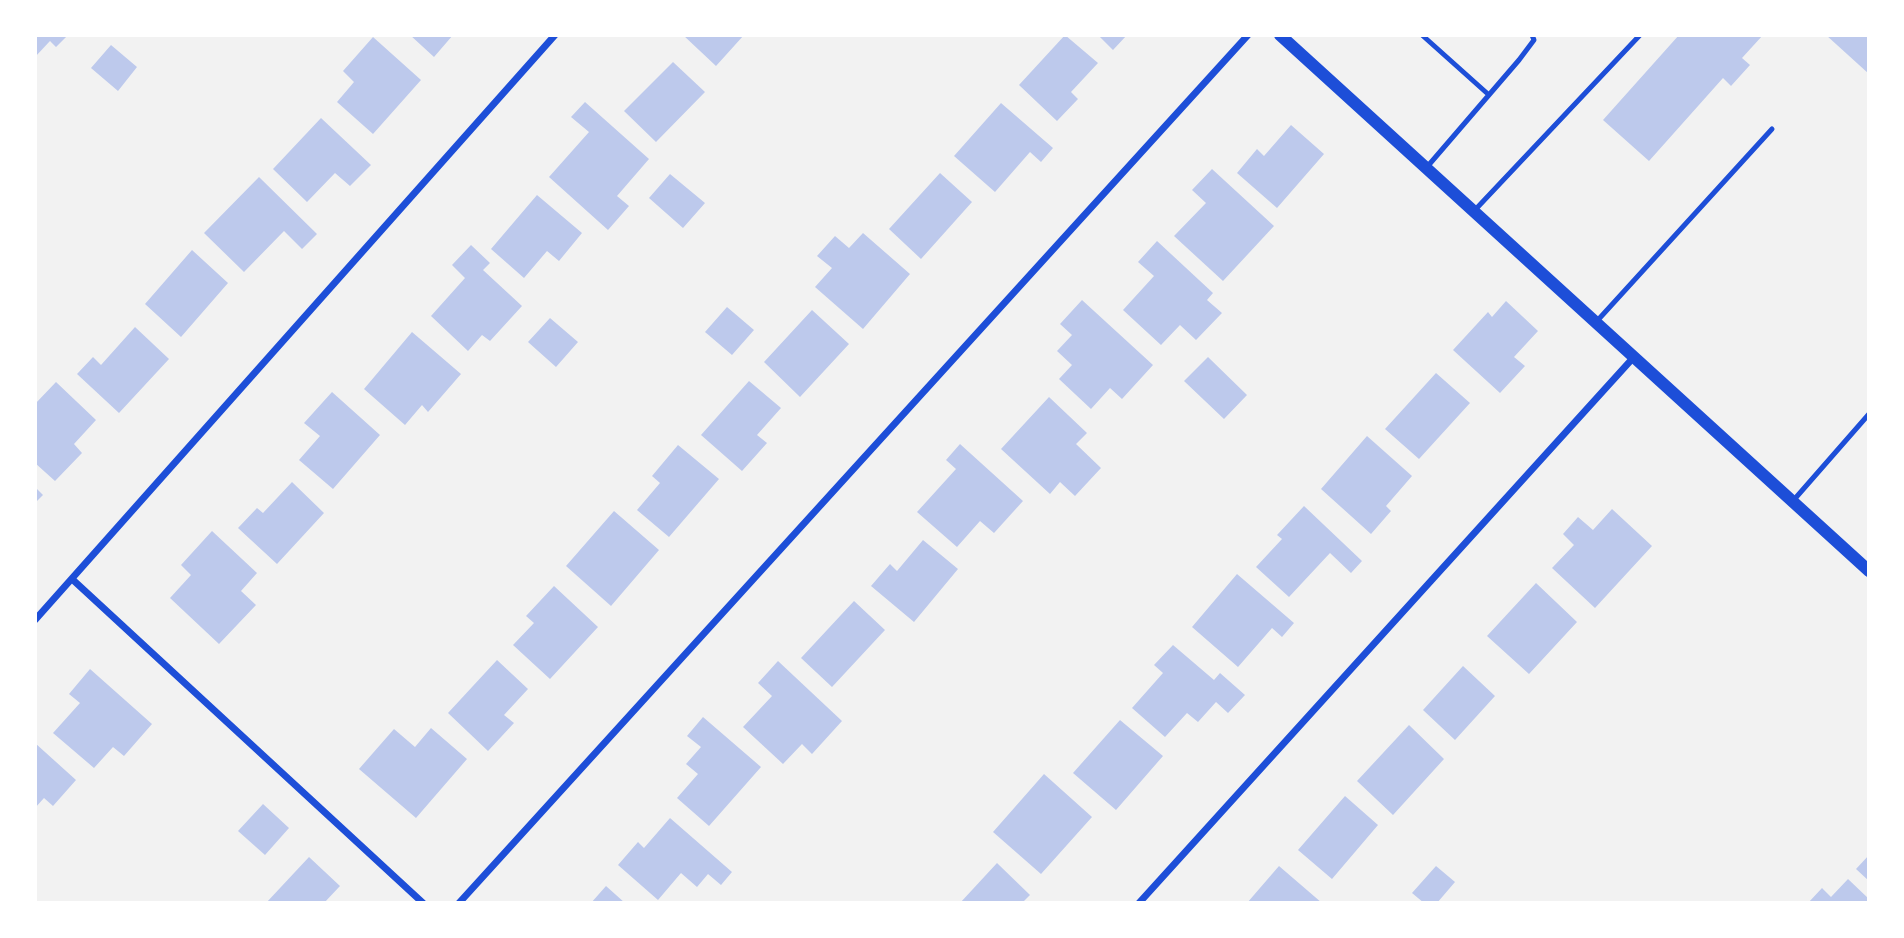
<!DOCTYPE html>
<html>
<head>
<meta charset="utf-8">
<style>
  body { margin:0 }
  #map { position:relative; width:1904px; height:938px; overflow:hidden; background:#f2f2f2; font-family:"Playfair Display",serif }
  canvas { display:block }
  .frame { position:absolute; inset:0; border:37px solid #fff; pointer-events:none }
</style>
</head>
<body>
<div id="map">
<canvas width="1904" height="938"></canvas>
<div class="frame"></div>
</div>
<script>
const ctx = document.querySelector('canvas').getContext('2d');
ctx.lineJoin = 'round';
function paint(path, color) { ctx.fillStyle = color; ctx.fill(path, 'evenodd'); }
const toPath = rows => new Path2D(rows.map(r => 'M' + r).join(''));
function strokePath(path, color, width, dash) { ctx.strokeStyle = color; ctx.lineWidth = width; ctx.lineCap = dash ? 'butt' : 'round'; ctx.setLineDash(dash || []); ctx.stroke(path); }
const building = toPath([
  [35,35,68,35,56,47,50,41,35,57],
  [410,35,453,35,434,57],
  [683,35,744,35,716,66],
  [1065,35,1098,63,1071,92,1078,99,1057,121,1019,85],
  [1098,35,1127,35,1113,50],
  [1679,35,1763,35,1742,58,1750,65,1731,86,1723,78,1649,161,1603,120],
  [1826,35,1869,35,1869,74],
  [373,37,421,80,373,134,337,102,354,82,343,71],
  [111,45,137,67,118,91,91,68],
  [673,62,705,92,656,142,624,111],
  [585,102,649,159,617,196,629,206,608,230,549,177,589,132,571,117],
  [1001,103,1053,148,1041,162,1030,152,995,192,954,156],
  [321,118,371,165,350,186,335,173,307,202,273,169],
  [1291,125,1324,154,1277,208,1237,173,1257,149,1264,156],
  [1212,169,1274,226,1223,281,1174,236,1206,203,1192,190],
  [940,173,972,202,921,259,889,229],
  [670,174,705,203,683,228,649,198],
  [259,177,317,234,302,249,284,231,244,272,204,233],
  [537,195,582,233,559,261,547,251,524,278,491,249],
  [863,233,910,274,863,329,815,287,832,268,817,256,835,236,849,248],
  [1157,241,1213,293,1207,300,1222,313,1196,340,1180,325,1161,345,1123,310,1154,276,1138,262],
  [471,245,490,263,483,270,522,306,490,341,482,335,468,351,431,316,465,278,452,265],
  [192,250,228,283,181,337,145,304],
  [1082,300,1153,365,1122,399,1110,388,1091,409,1059,379,1072,365,1057,351,1072,335,1060,324],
  [1506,301,1538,331,1514,357,1525,366,1500,393,1453,350,1488,312,1492,317],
  [727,307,754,330,732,355,705,332],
  [812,310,849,344,800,397,764,362],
  [550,318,578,342,556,367,528,342],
  [135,327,169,359,119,413,77,374,93,357,101,365],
  [412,332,461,374,428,412,422,405,405,425,364,389],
  [1208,357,1247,395,1224,419,1184,381],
  [1436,373,1470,403,1419,459,1385,429],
  [749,381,781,408,757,435,767,443,742,471,701,435],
  [56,382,96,420,74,444,82,453,55,481,35,463,35,404],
  [332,392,380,435,333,489,299,460,320,436,304,423],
  [1049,397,1087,433,1076,444,1101,468,1075,496,1060,482,1050,494,1001,449],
  [1367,436,1412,476,1386,506,1391,511,1371,534,1321,489],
  [960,444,1023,501,994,533,980,521,957,547,917,512,956,469,946,460],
  [678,445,719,479,669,537,637,510,660,483,652,476],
  [292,482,324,513,277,564,238,528,257,508,263,513],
  [35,487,43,495,35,503],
  [1304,506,1362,561,1351,573,1330,553,1289,597,1256,567,1282,539,1277,535],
  [1612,509,1652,546,1595,608,1552,568,1574,545,1563,534,1578,517,1593,530],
  [614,511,659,550,611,606,566,566],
  [212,531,257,573,241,591,256,605,219,644,170,598,191,575,181,565],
  [923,540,958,569,914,622,871,586,890,564,897,571],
  [1237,574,1294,623,1282,637,1272,628,1238,667,1192,627],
  [1536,583,1577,622,1529,674,1487,636],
  [554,586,598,627,550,679,513,645,534,623,526,616],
  [854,601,885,630,832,687,801,658],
  [1173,645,1214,680,1220,673,1245,695,1228,713,1216,702,1198,722,1187,713,1165,737,1132,708,1163,673,1154,665],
  [497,660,528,689,504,715,514,723,488,751,448,713],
  [778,661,842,721,812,754,802,744,783,764,743,727,772,696,758,683],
  [1463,666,1495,696,1455,740,1423,710],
  [90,669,152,724,124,756,113,747,94,768,53,733,80,703,69,694],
  [703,717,761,767,709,826,677,798,698,774,686,764,701,747,687,736],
  [1120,720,1163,756,1116,810,1073,773],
  [1409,725,1444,759,1393,815,1357,781],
  [431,728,467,759,416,818,359,769,394,729,415,747],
  [35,743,76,780,53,806,44,798,35,808],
  [1044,774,1092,817,1041,874,993,832],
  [1345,796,1378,825,1332,879,1298,850],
  [263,804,289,828,265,855,238,831],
  [670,818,732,872,721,885,708,874,697,887,681,873,658,900,618,865,638,842,644,848],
  [1869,855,1869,881,1856,869],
  [309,857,340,886,324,903,266,903],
  [997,863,1030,895,1022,903,960,903],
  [1279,866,1322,903,1247,903],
  [1436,866,1455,882,1437,903,1424,903,1412,893],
  [1848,879,1869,899,1869,903,1808,903,1822,888,1831,897],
  [606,886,625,903,591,903]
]);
const service = toPath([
  [1422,35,1489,95],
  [1427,167,1519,60,1534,40,1532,35],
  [1474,211,1640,35],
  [1597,321,1772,129],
  [1792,502,1869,414]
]);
const minor = toPath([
  [72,579,423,903],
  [35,620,555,35],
  [459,903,1248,35],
  [1139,903,1633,358]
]);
const tertiary = toPath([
  [1280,35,1869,571]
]);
paint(building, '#bdc9ec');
strokePath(service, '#1d4ed8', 5);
strokePath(minor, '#1d4ed8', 7);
strokePath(tertiary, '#1d4ed8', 12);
</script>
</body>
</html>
